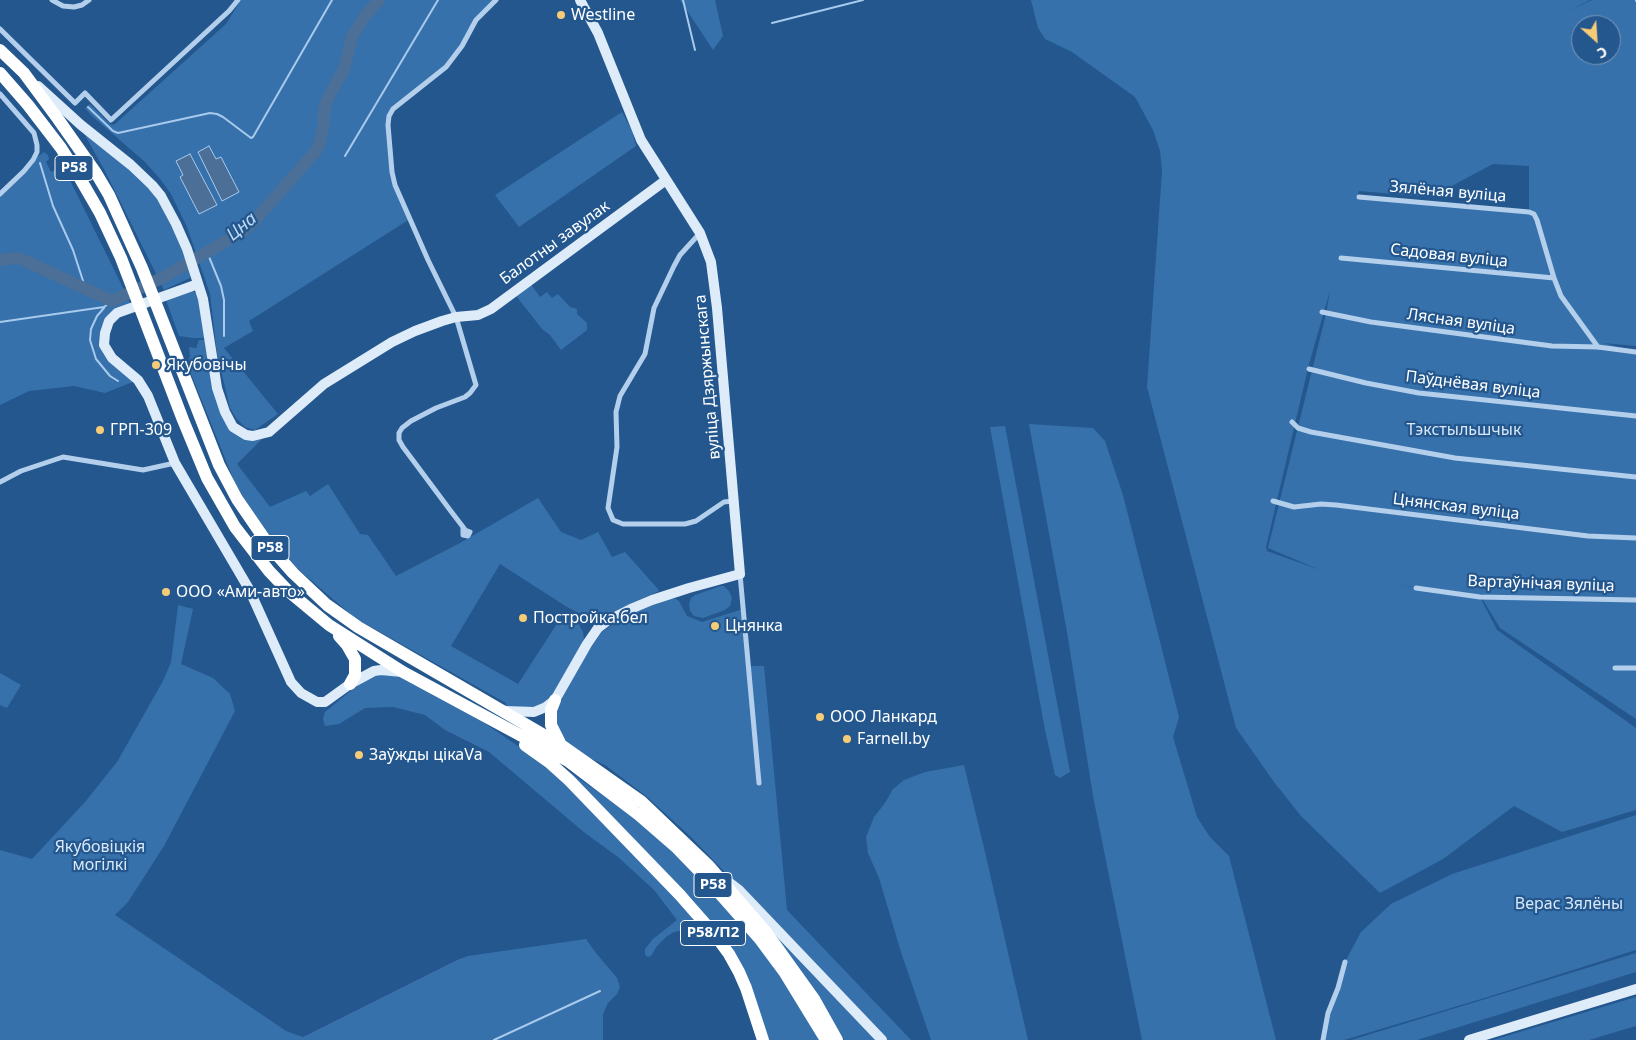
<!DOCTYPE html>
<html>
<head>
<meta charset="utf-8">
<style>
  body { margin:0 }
  #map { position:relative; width:1636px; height:1040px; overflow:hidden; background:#23578e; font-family:"Noto Sans",sans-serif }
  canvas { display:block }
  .north { position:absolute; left:1571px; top:15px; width:50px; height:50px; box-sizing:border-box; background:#23578e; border:1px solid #7b9abb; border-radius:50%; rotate:154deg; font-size:14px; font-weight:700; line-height:20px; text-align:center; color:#fff }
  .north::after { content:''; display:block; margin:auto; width:18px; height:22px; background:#f7cc76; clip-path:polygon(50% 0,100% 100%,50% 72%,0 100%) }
</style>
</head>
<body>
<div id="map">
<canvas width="1636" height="1040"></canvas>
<div class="north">С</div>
</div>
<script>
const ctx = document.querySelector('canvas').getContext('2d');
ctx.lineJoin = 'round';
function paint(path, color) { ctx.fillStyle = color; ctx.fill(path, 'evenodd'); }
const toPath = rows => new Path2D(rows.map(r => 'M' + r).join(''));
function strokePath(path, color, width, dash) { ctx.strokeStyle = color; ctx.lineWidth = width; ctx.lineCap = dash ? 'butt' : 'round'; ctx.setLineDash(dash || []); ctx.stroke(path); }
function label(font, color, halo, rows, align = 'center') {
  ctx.font = font + ' "Noto Sans",sans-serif'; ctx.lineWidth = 4.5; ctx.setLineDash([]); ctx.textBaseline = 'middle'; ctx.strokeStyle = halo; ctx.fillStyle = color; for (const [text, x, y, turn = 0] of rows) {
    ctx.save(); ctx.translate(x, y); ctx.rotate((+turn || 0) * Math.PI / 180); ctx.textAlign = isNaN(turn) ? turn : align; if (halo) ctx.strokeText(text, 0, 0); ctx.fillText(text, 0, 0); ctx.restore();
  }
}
const green = toPath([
  [241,0,496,0,476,20,446,67,393,109,389,116,392,172,410,219,249,321,253,331,224,348,278,414,255,430,245,427,236,418,230,408,217,354,210,294,187,227,171,194,161,180,145,162,91,115,85,108,90,104,111,125,115,124,226,24],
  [680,0,715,0,723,36,713,50],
  [1031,0,1590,0,1569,11,1592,0,1636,0,1636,346,1603,343,1636,351,1636,719,1500,628,1480,595,1398,585,1480,597,1497,630,1636,728,1636,810,1562,832,1514,806,1443,859,1380,893,1301,816,1274,782,1236,728,1147,387,1162,171,1160,151,1153,130,1135,97,1072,52,1045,39,1038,28],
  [1581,25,1611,25,1611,55,1581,55],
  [1493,164,1529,166,1529,212,1358,195,1359,191,1431,197],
  [1330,291,1326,314,1268,548,1320,570,1267,551,1266,547,1309,364],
  [622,112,632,131,636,146,519,227,495,195],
  [82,130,144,181,157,199,175,233,190,272,190,278,164,290,105,171],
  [44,152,48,155,49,159,46,162,51,172,63,166,128,298,131,307,117,313,104,345,138,380,105,393,74,386,29,391,0,405,0,194,33,160],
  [530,283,540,297,547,292,552,298,558,294,570,307,577,309,577,314,587,323,587,330,561,350,550,335,542,329,517,297,517,293],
  [191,290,196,293,200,298,206,338,193,338,179,336,166,300],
  [209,339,220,398,240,431,269,432,237,464,270,507,306,491,310,496,328,484,360,534,368,535,396,576,460,543,538,498,561,532,581,540,598,532,612,557,625,552,657,588,659,591,604,616,595,618,585,616,567,607,500,564,451,646,518,684,560,619,578,623,583,632,584,639,557,696,601,633,622,617,670,598,676,599,679,601,687,616,702,622,743,609,747,666,764,666,787,910,911,1040,886,1040,690,836,646,796,605,765,561,745,546,707,505,711,506,703,355,618,292,564,265,534,235,483,187,364,190,356,189,347,196,348,199,340],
  [1029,424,1093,428,1105,441,1123,495,1179,717,1173,737,1197,817,1210,837,1229,856,1276,1040,1142,1040,1093,796,1067,632],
  [1005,426,1070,772,1060,778,1055,775,1045,730,990,427],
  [721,586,724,586,729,591,732,598,730,606,725,610,703,618,694,616,690,611,689,604,691,598,695,595],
  [178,605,193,609,181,664,213,678,230,694,235,711,164,846,128,902,115,915,286,1031,303,1037,457,960,468,956,586,939,596,953,617,978,620,987,617,994,608,1003,603,1014,603,1040,0,1040,0,850,32,859,85,802,117,762,163,681,171,662],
  [0,673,21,685,7,708,0,705],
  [374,674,398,674,476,717,538,760,568,786,693,915,692,925,684,930,674,932,666,937,657,946,651,956,647,957,645,954,645,949,653,939,677,920,654,890,618,857,585,833,489,752,445,730,425,715,393,707,365,708,339,724,325,726,323,719,325,712,354,688],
  [964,765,985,852,1028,1040,931,1040,900,949,879,878,868,853,866,837,874,817,885,803,893,789,904,780,925,772],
  [562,767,618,805,669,846,764,951,820,1040,768,1040,750,981,730,946,693,900],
  [1636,815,1636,950,1488,997,1344,1040,1324,1040,1328,1013,1345,962,1361,932,1391,904,1452,874],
  [771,930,877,1040,844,1040,809,982],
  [1636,953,1636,972,1417,1040,1351,1040],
  [1636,997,1636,1026,1589,1040,1493,1040]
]);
const water = toPath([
  [209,146,216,159,221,157,239,192,222,201,198,152,209,146],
  [190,154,217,205,199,214,180,177,183,175,176,161,190,154]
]);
const stream = toPath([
  [683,0,695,50],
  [1636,0,1636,1],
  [772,23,863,0],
  [88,107,113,131,118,133,210,113,217,114,223,117,251,138,253,137,332,0],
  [345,156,438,0],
  [40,163,53,206,73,250,86,290],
  [207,252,221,286,224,300,224,336],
  [104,308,97,316,91,329,90,340,96,359,110,376,118,381],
  [0,322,104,307,112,301],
  [494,1040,600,991]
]);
const river = toPath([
  [0,260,19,258,112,301,164,277,242,232,257,218,316,151,320,142,324,124,324,110,327,100,344,69,352,37,364,17,379,0]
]);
const street = toPath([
  [52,0,63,6,74,7,82,5,89,0],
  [0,29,75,103,85,93,111,120,229,11,238,0],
  [0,94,34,133,37,145,37,152,33,160,24,171,0,194],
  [1359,197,1529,212,1534,214,1537,220,1554,278,1561,296,1598,347],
  [700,233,680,255,674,266,654,308,645,354,620,396,616,412,617,447,608,508,613,520,623,524,685,524,696,521,724,502,733,501],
  [1341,258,1554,278],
  [1322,312,1371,322,1552,346,1598,347,1636,352],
  [1309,369,1366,383,1419,393,1636,416],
  [1292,422,1298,428,1311,432,1455,458,1636,477],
  [0,482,21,471,63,457,143,470,175,463],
  [1273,501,1294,507,1321,504,1336,505,1588,536,1636,538],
  [463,527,463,535,468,536,470,532,465,530,463,527,450,510,403,447,399,440,399,433,402,428,411,421,436,408,465,397,470,393,476,385,456,317,428,260,395,185,392,172,388,125,389,116,393,109,446,67,462,46,476,20,496,0],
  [740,574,759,783],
  [1416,588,1480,597,1636,600],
  [1615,668,1636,668],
  [1323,1040,1328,1013,1338,988,1345,962]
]);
const secondary = toPath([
  [38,86,81,125,131,165,152,185,161,196,176,224,187,249,203,299,217,388,225,412,233,427,246,435,253,436,269,432,324,384,392,342,415,331,442,321,456,317,478,315,491,309,666,180],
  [198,284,117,313,109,321,105,333,104,345,112,358,138,380,148,396,175,463,249,589,291,682,301,693,317,702,325,702,350,684,374,671,381,670,402,672],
  [505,711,534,712,546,707,555,700,587,644,598,628,607,621,633,608,652,600,689,588,740,574,717,308,711,262,700,233,641,140,598,33,580,0],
  [726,880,739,890,882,1040],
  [1469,1040,1636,989]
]);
const highway = toPath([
  [0,50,24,73,58,119,96,173,109,195,142,268,219,465,237,499,270,547,293,573,327,605,358,627,561,745,642,802,708,865,766,932,814,999,837,1040],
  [0,73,28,105,61,148,78,175,100,213,121,258,183,420,207,478,235,527,269,571,288,591,329,625,403,672,568,761,639,815,677,848,706,878,759,938,785,973,826,1040],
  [339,636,347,645,355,659,355,675,350,684],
  [555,700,551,710,551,725,560,743],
  [525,745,549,762,569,780,680,895,715,935,729,954,739,972,746,988,763,1040]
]);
const markers = [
  [561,15,5,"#f7cc76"],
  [156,365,5,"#f7cc76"],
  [100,430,5,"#f7cc76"],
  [166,592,5,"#f7cc76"],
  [523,618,5,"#f7cc76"],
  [715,626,5,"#f7cc76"],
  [820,717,5,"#f7cc76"],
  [847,739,5,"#f7cc76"],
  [359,755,5,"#f7cc76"]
];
const shields = [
  [74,168,38],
  [270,548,38],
  [713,885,38],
  [713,933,65]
];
const shieldNames = [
  ["Р58",74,168],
  ["Р58",270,548],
  ["Р58",713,885],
  ["Р58/П2",713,933]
];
const poiNames = [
  ["Westline",571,15],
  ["Якубовічы",166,365],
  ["ГРП-309",110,430],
  ["ООО «Ами-авто»",176,592],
  ["Постройка.бел",533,618],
  ["Цнянка",725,626],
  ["ООО Ланкард",830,717],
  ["Farnell.by",857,739],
  ["Заўжды цікаVа",369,755]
];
const streetNames = [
  ["Зялёная вуліца",1448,192,5],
  ["Балотны завулак",555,243,-36],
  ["Садовая вуліца",1449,256,6],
  ["Лясная вуліца",1461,322,8],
  ["вуліца Дзяржынскага",708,377,-95],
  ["Паўднёвая вуліца",1473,385,7],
  ["Цнянская вуліца",1456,507,7],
  ["Вартаўнічая вуліца",1541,584,2]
];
const parkNames = [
  ["Тэкстыльшчык",1464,430],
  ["Якубовіцкія",100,847],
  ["могілкі",100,865],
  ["Верас Зялёны",1569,904]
];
const waterNames = [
  ["Цна",242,227,-40]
];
paint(green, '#3771ab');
paint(water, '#4b6f96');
strokePath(water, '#a7caed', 1);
strokePath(stream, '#a7caed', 2);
strokePath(river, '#4b6f96', 12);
strokePath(street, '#b3cfec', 5);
strokePath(secondary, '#deebf9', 10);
strokePath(highway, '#fff', 12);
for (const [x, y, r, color] of markers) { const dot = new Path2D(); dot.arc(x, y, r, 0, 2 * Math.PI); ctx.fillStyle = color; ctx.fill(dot); strokePath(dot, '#23578e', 2); }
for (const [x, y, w] of shields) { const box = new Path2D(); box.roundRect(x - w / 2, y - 12.5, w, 25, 4); ctx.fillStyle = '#23578e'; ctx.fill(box); strokePath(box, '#fff', 1); }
label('bold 15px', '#fff', null, shieldNames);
label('16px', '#fff', '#23578e', poiNames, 'left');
label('16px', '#fff', '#23578e', streetNames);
label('16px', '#d8e8f9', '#23578e', parkNames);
label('italic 18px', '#bfd9f3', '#23578e', waterNames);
</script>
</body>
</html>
